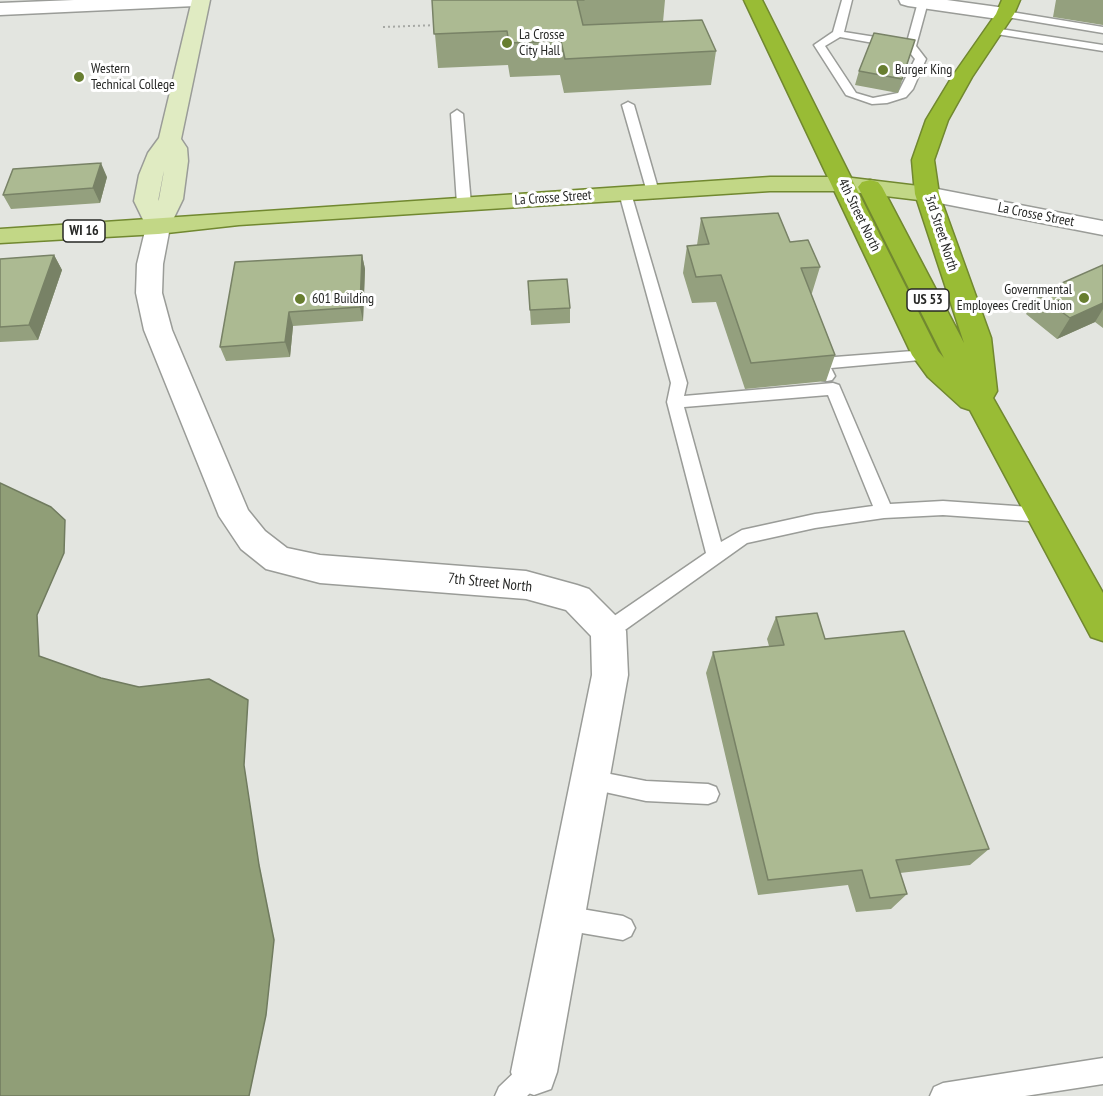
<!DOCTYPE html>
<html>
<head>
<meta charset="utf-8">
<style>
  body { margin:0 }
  canvas { display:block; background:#e3e5e0 }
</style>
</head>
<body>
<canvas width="1103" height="1096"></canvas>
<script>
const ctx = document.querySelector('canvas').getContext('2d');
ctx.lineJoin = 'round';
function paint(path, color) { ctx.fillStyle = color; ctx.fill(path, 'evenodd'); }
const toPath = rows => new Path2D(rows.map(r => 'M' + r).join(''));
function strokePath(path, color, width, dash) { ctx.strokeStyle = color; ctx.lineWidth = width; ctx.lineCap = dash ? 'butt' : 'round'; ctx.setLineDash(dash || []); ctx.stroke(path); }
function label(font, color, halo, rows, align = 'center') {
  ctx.font = font + ' "PT Sans Narrow",sans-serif'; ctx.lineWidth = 6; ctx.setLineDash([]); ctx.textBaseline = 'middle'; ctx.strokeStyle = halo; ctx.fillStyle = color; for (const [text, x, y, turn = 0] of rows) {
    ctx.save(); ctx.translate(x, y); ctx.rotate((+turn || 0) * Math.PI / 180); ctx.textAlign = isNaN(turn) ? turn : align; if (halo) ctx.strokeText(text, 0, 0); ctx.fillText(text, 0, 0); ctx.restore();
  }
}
const water = toPath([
  [0,483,51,507,65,520,64,553,37,615,39,656,101,678,139,687,209,679,248,700,244,765,259,865,274,940,266,1015,249,1096,0,1096,0,483]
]);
const path = toPath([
  [383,27,439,25]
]);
const lane = toPath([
  [842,0,852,0,844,32,907,42,918,2,919,0,928,2,916,46,926,59,913,89,906,97,887,103,872,104,846,95,814,45,833,32,842,0],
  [840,37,907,49,915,59,898,93,873,98,856,93,825,46,840,37],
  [1005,11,1103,27,1103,33,1001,16,1001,12,1005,11],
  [994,28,1103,45,1103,51,990,33,990,29,994,28],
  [628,102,634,105,659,192,658,195,648,195,647,192,622,105,628,102],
  [457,110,463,114,471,204,464,208,457,204,451,114,457,110],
  [625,189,631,193,687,383,684,396,833,383,839,385,890,504,943,501,1044,508,1050,510,1053,515,1050,520,1044,522,943,515,884,518,815,528,747,543,615,637,608,639,601,637,598,631,601,625,706,553,667,402,671,383,619,193,625,189],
  [828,395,873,506,815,514,742,530,721,542,684,407,828,395],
  [926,350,934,355,931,359,831,368,835,376,832,380,827,381,822,380,814,363,822,358,926,350],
  [590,770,646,781,708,784,716,787,719,794,716,801,708,804,646,801,582,787,579,780,582,773,590,770],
  [564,906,623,916,631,920,635,928,631,936,623,940,564,930,556,926,552,918,556,910,564,906],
  [1103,1058,1103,1084,1025,1096,930,1096,934,1087,943,1083,1103,1058],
  [533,1059,542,1063,546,1072,542,1081,527,1096,495,1096,499,1087,524,1063,533,1059]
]);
const street = toPath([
  [74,0,204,0,202,4,195,6,0,15,0,3,74,0],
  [899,0,947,0,1005,8,1012,10,1014,14,1012,18,1005,20,908,6,901,4,899,0],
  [927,187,1103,221,1103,235,919,199,915,194,919,189,927,187],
  [158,220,167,222,170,227,163,264,162,293,172,330,248,510,265,531,287,548,320,555,526,571,577,585,589,589,620,620,626,631,628,675,557,1072,551,1089,534,1095,517,1089,511,1072,592,675,591,636,566,610,526,599,320,583,266,569,241,549,219,516,144,330,136,293,137,264,146,227,149,222,158,220]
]);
const secondary = toPath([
  [192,0,210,0,181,139,187,148,188,161,183,199,167,232,158,234,149,232,134,201,139,175,148,153,159,138,192,0],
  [164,171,159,199,158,201,163,175,164,171]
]);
const primary = toPath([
  [770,177,844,177,927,187,935,189,939,194,935,199,927,201,844,191,770,191,239,225,158,234,0,243,0,229,770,177]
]);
const highway = toPath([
  [744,0,762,0,938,351,944,358,858,187,862,182,870,180,878,182,882,187,964,343,915,194,912,160,926,120,952,77,996,14,1002,0,1020,0,1014,14,972,77,948,120,934,160,939,194,991,338,997,391,993,398,1103,593,1103,641,1091,637,970,410,961,407,928,377,912,355,744,0]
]);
const wall = toPath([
  [432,0,665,0,663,22,716,51,711,85,564,93,560,75,510,77,508,65,438,68],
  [1056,0,1103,0,1103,25,1053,17],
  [915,40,898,93,855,85,859,71],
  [107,177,100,203,11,209,3,195],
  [701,218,790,242,820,267,812,293,811,294,835,355,826,381,745,389,716,302,692,303,683,273,687,246,697,245],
  [54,255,62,270,38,340,0,342,0,259],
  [362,255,365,269,363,321,293,326,290,357,226,361,220,347],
  [1103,265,1103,328,1095,322,1057,339,1026,314,1037,294],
  [528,281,570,308,570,323,531,325],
  [776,617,825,639,989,849,970,865,900,873,907,894,891,909,856,912,848,885,758,895,706,673,713,652,769,646,767,639]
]);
const shadedWall = toPath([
  [101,163,107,177,100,203,93,188],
  [54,255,62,270,38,340,29,325],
  [362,255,365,269,363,321,360,307],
  [1103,303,1103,309,1095,322,1057,339,1070,318],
  [289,312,293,326,290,357,285,342]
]);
const building = toPath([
  [432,0,584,0,577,0,583,25,702,20,716,51,565,59,561,41,509,43,507,31,434,34,432,0],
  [874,33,915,40,902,79,859,71,874,33],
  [101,163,93,188,3,195,13,169,101,163],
  [778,213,790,242,808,240,820,267,801,268,835,355,751,363,721,275,696,277,687,246,709,244,701,218,778,213],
  [54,255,29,325,0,327,0,259,54,255],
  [362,255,360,307,289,312,285,342,220,347,235,262,362,255],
  [1103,265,1103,303,1070,318,1037,294,1103,265],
  [567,279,570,308,530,310,528,281,567,279],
  [817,613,825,639,904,631,989,849,896,860,907,894,870,898,862,870,768,880,713,652,784,645,776,617,817,613]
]);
const markers = [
  [507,43,6,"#687e30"],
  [883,70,6,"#687e30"],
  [79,77,6,"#687e30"],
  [1084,298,6,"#687e30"],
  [300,299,6,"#687e30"]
];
const farPoinames = [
  ["La Crosse",519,35],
  ["City Hall",519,51],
  ["Western",91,69],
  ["Technical College",91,85],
  ["Burger King",895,70],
  ["Governmental",1072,290,"right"],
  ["Employees Credit Union",1072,306,"right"],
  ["601 Building",312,299]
];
const farStreetnames = [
  ["La Crosse Street",553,198,-4],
  ["4th Street North",859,215,64],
  ["La Crosse Street",1036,215,11],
  ["3rd Street North",941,233,72]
];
const shields = [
  [84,231,42],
  [928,300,42]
];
const shieldNames = [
  ["WI 16",84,231],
  ["US 53",928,300]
];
const streetNames = [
  ["7th Street North",490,583,6]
];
paint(water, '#909e77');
strokePath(water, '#707b5f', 1.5);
strokePath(lane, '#9a9c98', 3);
strokePath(street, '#9a9c98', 3);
strokePath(secondary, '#9a9c98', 3);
strokePath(primary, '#718830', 3);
strokePath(highway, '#718830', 3);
strokePath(path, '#a6a8a4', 2, [2, 3]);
paint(lane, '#fff');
paint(street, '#fff');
paint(secondary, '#e0ebc2');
paint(primary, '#c2d786');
paint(highway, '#99bc35');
paint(wall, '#94a07e');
paint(shadedWall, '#788266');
paint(building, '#acba92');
strokePath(building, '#788266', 1.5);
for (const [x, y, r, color] of markers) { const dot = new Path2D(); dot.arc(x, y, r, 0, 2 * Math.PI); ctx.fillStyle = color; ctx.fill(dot); strokePath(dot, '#fff', 2); }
label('14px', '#272826', '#fff', farPoinames, 'left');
label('14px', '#272826', '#fff', farStreetnames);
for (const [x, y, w] of shields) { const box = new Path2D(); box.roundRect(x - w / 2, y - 11, w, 22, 4.5); ctx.fillStyle = '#fff'; ctx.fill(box); strokePath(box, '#272826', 1.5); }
label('bold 14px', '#272826', null, shieldNames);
label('15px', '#272826', '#fff', streetNames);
</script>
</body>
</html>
